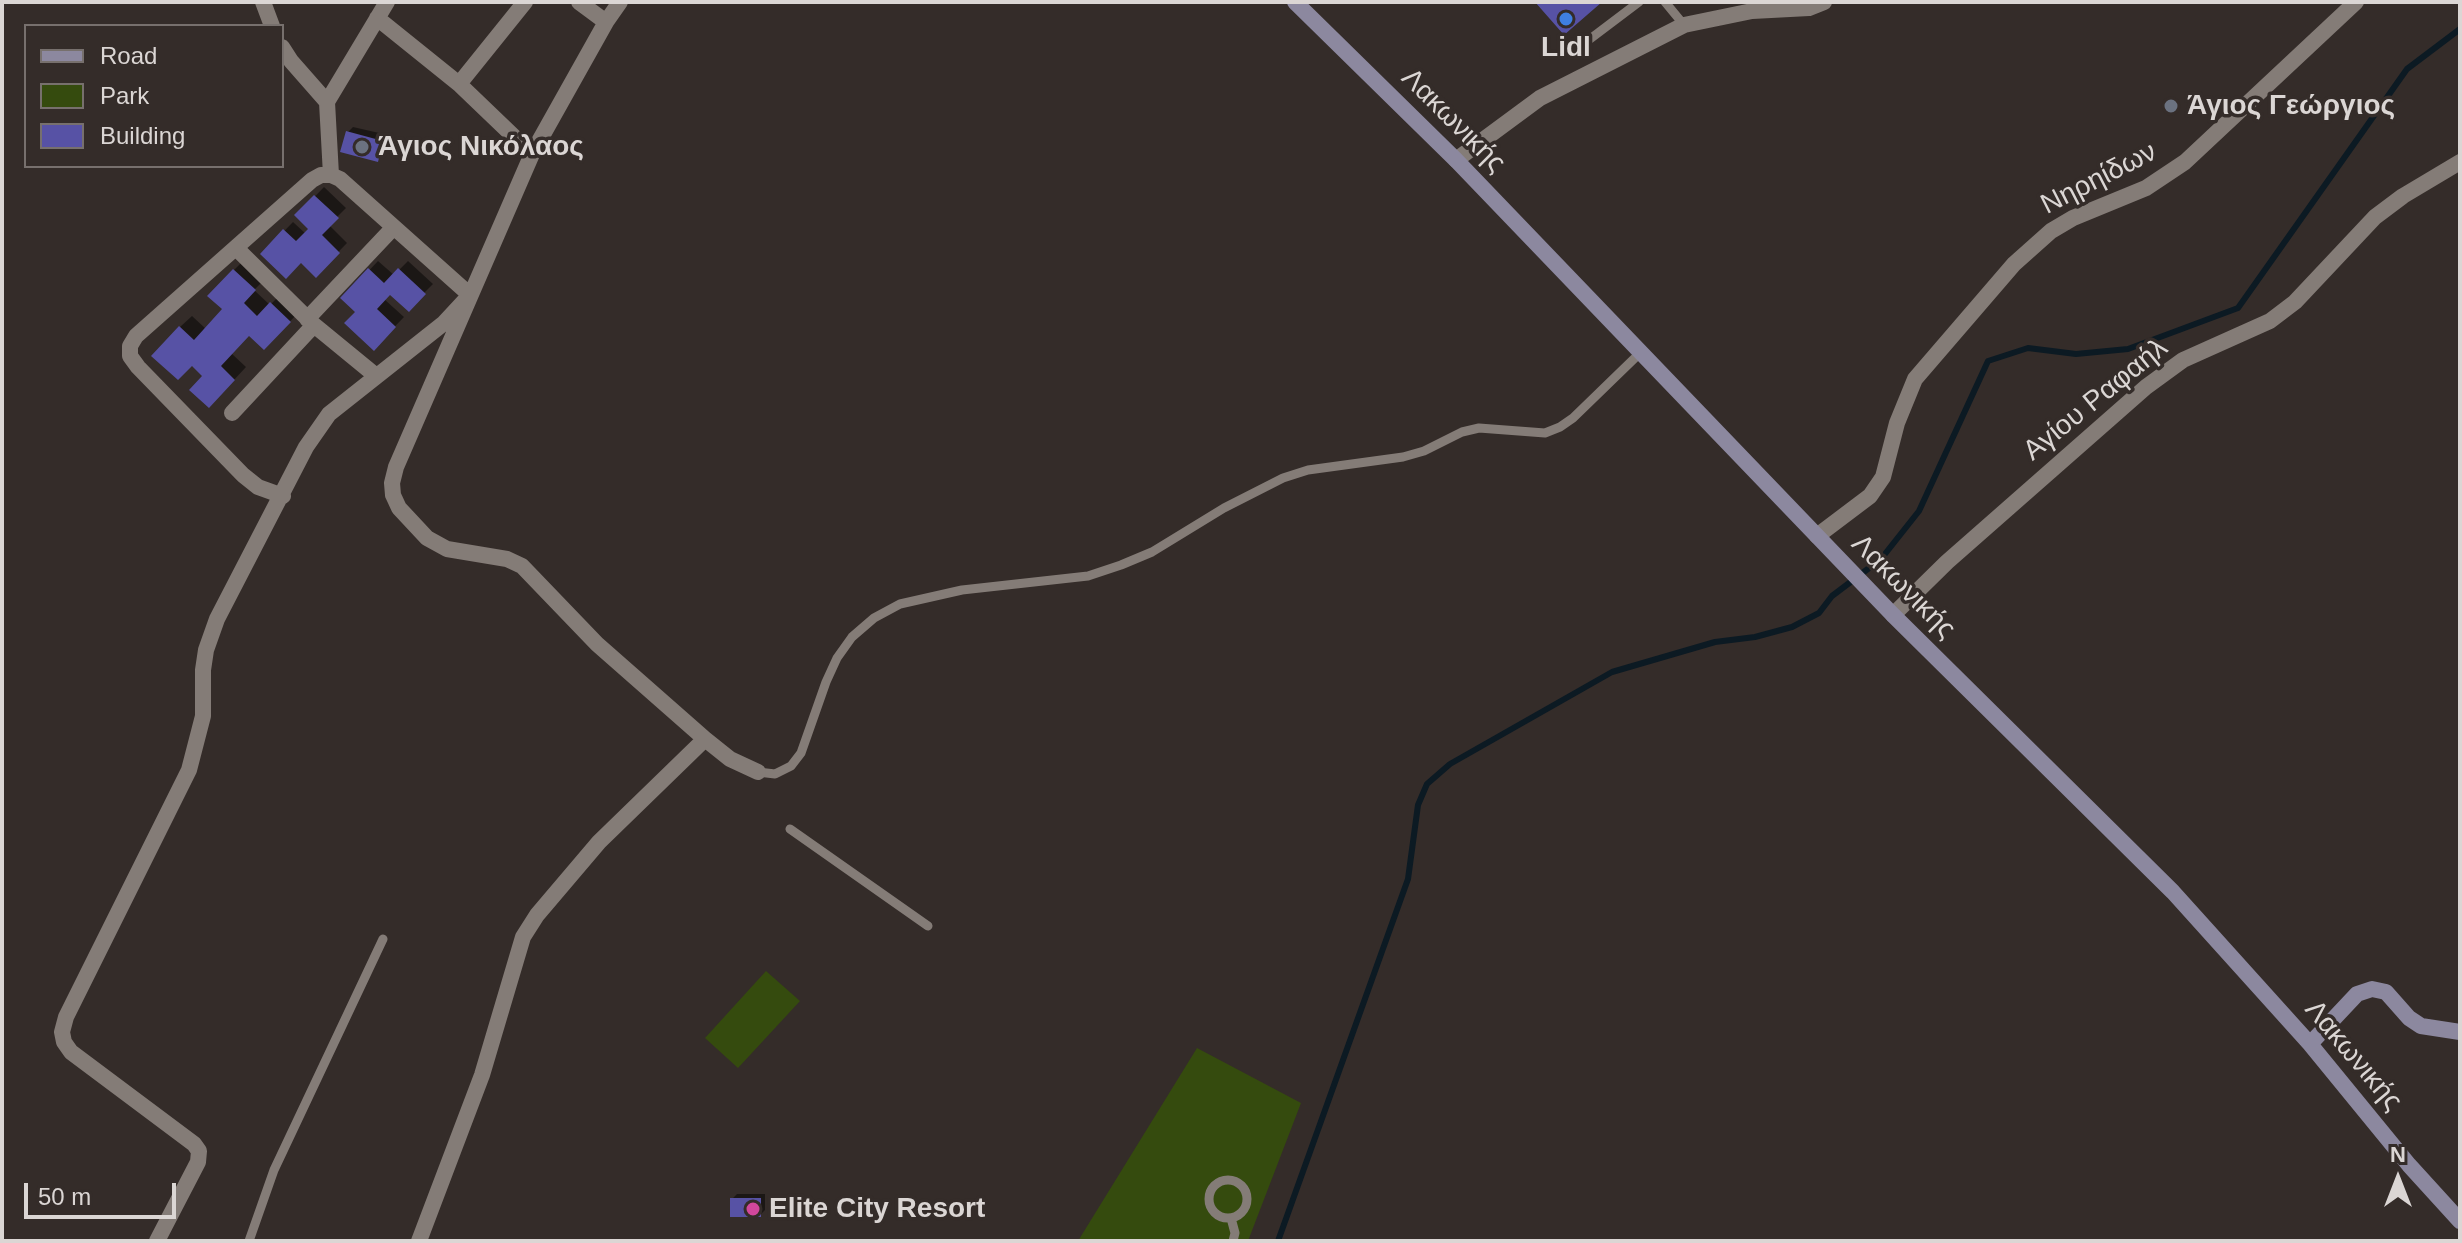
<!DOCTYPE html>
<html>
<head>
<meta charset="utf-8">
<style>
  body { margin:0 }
  #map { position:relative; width:2462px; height:1243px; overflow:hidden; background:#342c29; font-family:Arial,sans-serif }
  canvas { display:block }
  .frame { position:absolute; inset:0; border:4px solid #dbd6d4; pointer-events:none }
  .legend { position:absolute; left:24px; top:24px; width:260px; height:144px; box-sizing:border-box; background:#342c29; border:2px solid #77706d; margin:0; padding:10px 14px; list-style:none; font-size:24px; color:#dbd6d4 }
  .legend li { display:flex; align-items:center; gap:16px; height:40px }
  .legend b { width:40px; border:2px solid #77706d }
  .north { position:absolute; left:2358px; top:1139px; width:80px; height:80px; -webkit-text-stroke:6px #342c29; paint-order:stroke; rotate:0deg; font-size:22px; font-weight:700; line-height:32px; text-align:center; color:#dbd6d4 }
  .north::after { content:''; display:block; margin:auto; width:28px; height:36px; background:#dbd6d4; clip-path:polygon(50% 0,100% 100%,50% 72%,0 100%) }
  .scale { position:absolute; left:24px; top:1183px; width:152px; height:36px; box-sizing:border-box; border:4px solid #dbd6d4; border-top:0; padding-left:10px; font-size:24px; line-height:28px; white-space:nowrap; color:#dbd6d4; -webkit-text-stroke:6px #342c29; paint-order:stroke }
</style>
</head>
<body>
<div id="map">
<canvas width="2462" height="1243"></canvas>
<div class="frame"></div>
<ul class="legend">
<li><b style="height:10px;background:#8c889f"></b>Road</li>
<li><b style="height:22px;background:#354b0e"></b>Park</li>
<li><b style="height:22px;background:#5752a5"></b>Building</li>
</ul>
<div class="north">N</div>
<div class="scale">50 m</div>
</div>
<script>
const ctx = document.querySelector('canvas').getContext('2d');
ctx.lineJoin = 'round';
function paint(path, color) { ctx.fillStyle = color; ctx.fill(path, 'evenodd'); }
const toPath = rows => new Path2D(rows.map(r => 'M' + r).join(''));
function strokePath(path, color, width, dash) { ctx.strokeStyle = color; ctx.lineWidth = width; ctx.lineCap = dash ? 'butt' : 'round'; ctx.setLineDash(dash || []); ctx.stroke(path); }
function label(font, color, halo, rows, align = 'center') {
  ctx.font = font + ' Arial,sans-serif'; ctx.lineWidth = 7; ctx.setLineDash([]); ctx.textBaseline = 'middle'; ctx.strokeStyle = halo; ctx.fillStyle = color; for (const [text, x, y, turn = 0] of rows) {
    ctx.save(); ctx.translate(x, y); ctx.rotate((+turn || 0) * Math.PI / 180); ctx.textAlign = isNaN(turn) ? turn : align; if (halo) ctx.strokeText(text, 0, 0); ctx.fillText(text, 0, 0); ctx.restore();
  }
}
const green = toPath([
  [766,971,800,1001,738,1068,705,1038],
  [1197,1048,1301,1103,1248,1241,1078,1241]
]);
const shadow = toPath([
  [353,127,388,135,383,154,377,160,348,132],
  [324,187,346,208,329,225,347,243,316,275,301,261,262,254,293,222,306,234,311,229,297,215],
  [246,258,267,277,254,290,270,305,283,292,302,309,264,348,249,333,231,353,246,367,221,394,192,364,180,327,192,316,206,329,225,309,234,270],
  [378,261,394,275,408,261,433,284,408,309,390,293,384,299,404,317,374,348,358,311,343,298],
  [737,1194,765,1194,765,1210,760,1215,732,1199]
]);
const stream = toPath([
  [1278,1241,1408,879,1418,805,1427,784,1450,764,1612,672,1715,642,1755,637,1792,627,1819,613,1832,596,1881,559,1919,511,1988,361,2028,348,2076,354,2128,349,2238,308,2407,69,2460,29]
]);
const building = toPath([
  [1535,2,1602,2,1564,35],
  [346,131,383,141,378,162,340,152],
  [314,195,339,218,322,235,340,253,316,278,301,263,286,279,260,254,283,229,296,241,308,229,294,215],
  [368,268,384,283,398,268,426,294,409,312,390,295,377,309,396,327,374,351,344,323,355,312,340,298],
  [233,269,256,290,244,303,257,316,270,302,291,322,264,350,249,336,221,366,235,380,209,408,189,390,202,376,192,366,178,380,151,356,179,326,194,340,222,309,207,296],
  [730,1198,761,1198,761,1217,730,1217]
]);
const lane = toPath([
  [1665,2,1684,25],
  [1566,50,1590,39,1639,2],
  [758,772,775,774,791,766,801,753,826,682,837,658,852,637,874,618,900,604,962,590,1088,576,1121,565,1152,552,1224,508,1283,478,1308,470,1403,457,1424,451,1462,432,1479,428,1545,433,1560,427,1573,418,1640,353],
  [790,829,928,926],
  '1209 1199a19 19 0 1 1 38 0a19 19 0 1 1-38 0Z',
  [1231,1218,1235,1233,1233,1241],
  [249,1241,274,1170,383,939]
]);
const street = toPath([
  [263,2,272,26],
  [579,2,606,22],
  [620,2,606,22,532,154,396,467,392,483,393,495,399,508,427,538,447,549,507,559,522,566,597,644,705,739,730,759,758,772],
  [377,18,459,84,532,154],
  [282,47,291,61,327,102],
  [459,84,525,2],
  [1456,160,1540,98,1684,25,1752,11,1809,8,1824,2],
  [331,175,327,102,387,2],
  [236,248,314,325,375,375],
  [307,319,393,228],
  [232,413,314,325],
  [283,496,258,487,243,475,138,367,130,356,130,346,136,336,312,180,321,175,331,175,340,179,470,295],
  [1817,536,1870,496,1883,477,1897,423,1915,379,2014,264,2051,231,2073,218,2146,188,2185,162,2356,2],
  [1893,615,1947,562,2146,387,2183,360,2270,321,2295,302,2375,217,2403,196,2460,162],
  [157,1241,198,1162,199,1151,194,1144,71,1052,64,1042,62,1032,66,1017,189,770,203,716,203,670,206,650,217,619,306,447,329,414,444,323,470,295],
  [419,1241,482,1075,523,937,537,915,599,842,705,739]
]);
const secondary = toPath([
  [1295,2,1456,160,1893,615,2173,892,2310,1044,2409,1165,2460,1221],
  [2310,1044,2357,994,2372,989,2386,992,2409,1018,2421,1026,2460,1032]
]);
const markers = [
  [1566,19,8,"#3f7fe0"],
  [2171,106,8,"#6b7280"],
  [362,147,8,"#6b7280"],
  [753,1209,8,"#d1479c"]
];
const poiNames = [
  ["Lidl",1566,48,"center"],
  ["Άγιος Γεώργιος",2187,106],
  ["Άγιος Νικόλαος",378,147],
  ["Elite City Resort",769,1209]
];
const streetNames = [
  ["Λακωνικής",1453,121,45],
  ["Νηρηίδων",2099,179,-27],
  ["Αγίου Ραφαήλ",2096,400,-39],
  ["Λακωνικής",1903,587,45],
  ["Λακωνικής",2353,1056,50]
];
paint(green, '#354b0e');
paint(shadow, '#0007');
strokePath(stream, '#0c1a23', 6);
paint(building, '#5752a5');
strokePath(lane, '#847c77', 9);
strokePath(street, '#847c77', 16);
strokePath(secondary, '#8c889f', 16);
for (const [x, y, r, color] of markers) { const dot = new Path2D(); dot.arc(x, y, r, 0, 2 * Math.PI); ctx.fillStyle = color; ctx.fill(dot); strokePath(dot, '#342c29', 3); }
label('bold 28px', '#dbd6d4', '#342c29', poiNames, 'left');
label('28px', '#dbd6d4', '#342c29', streetNames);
</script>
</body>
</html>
